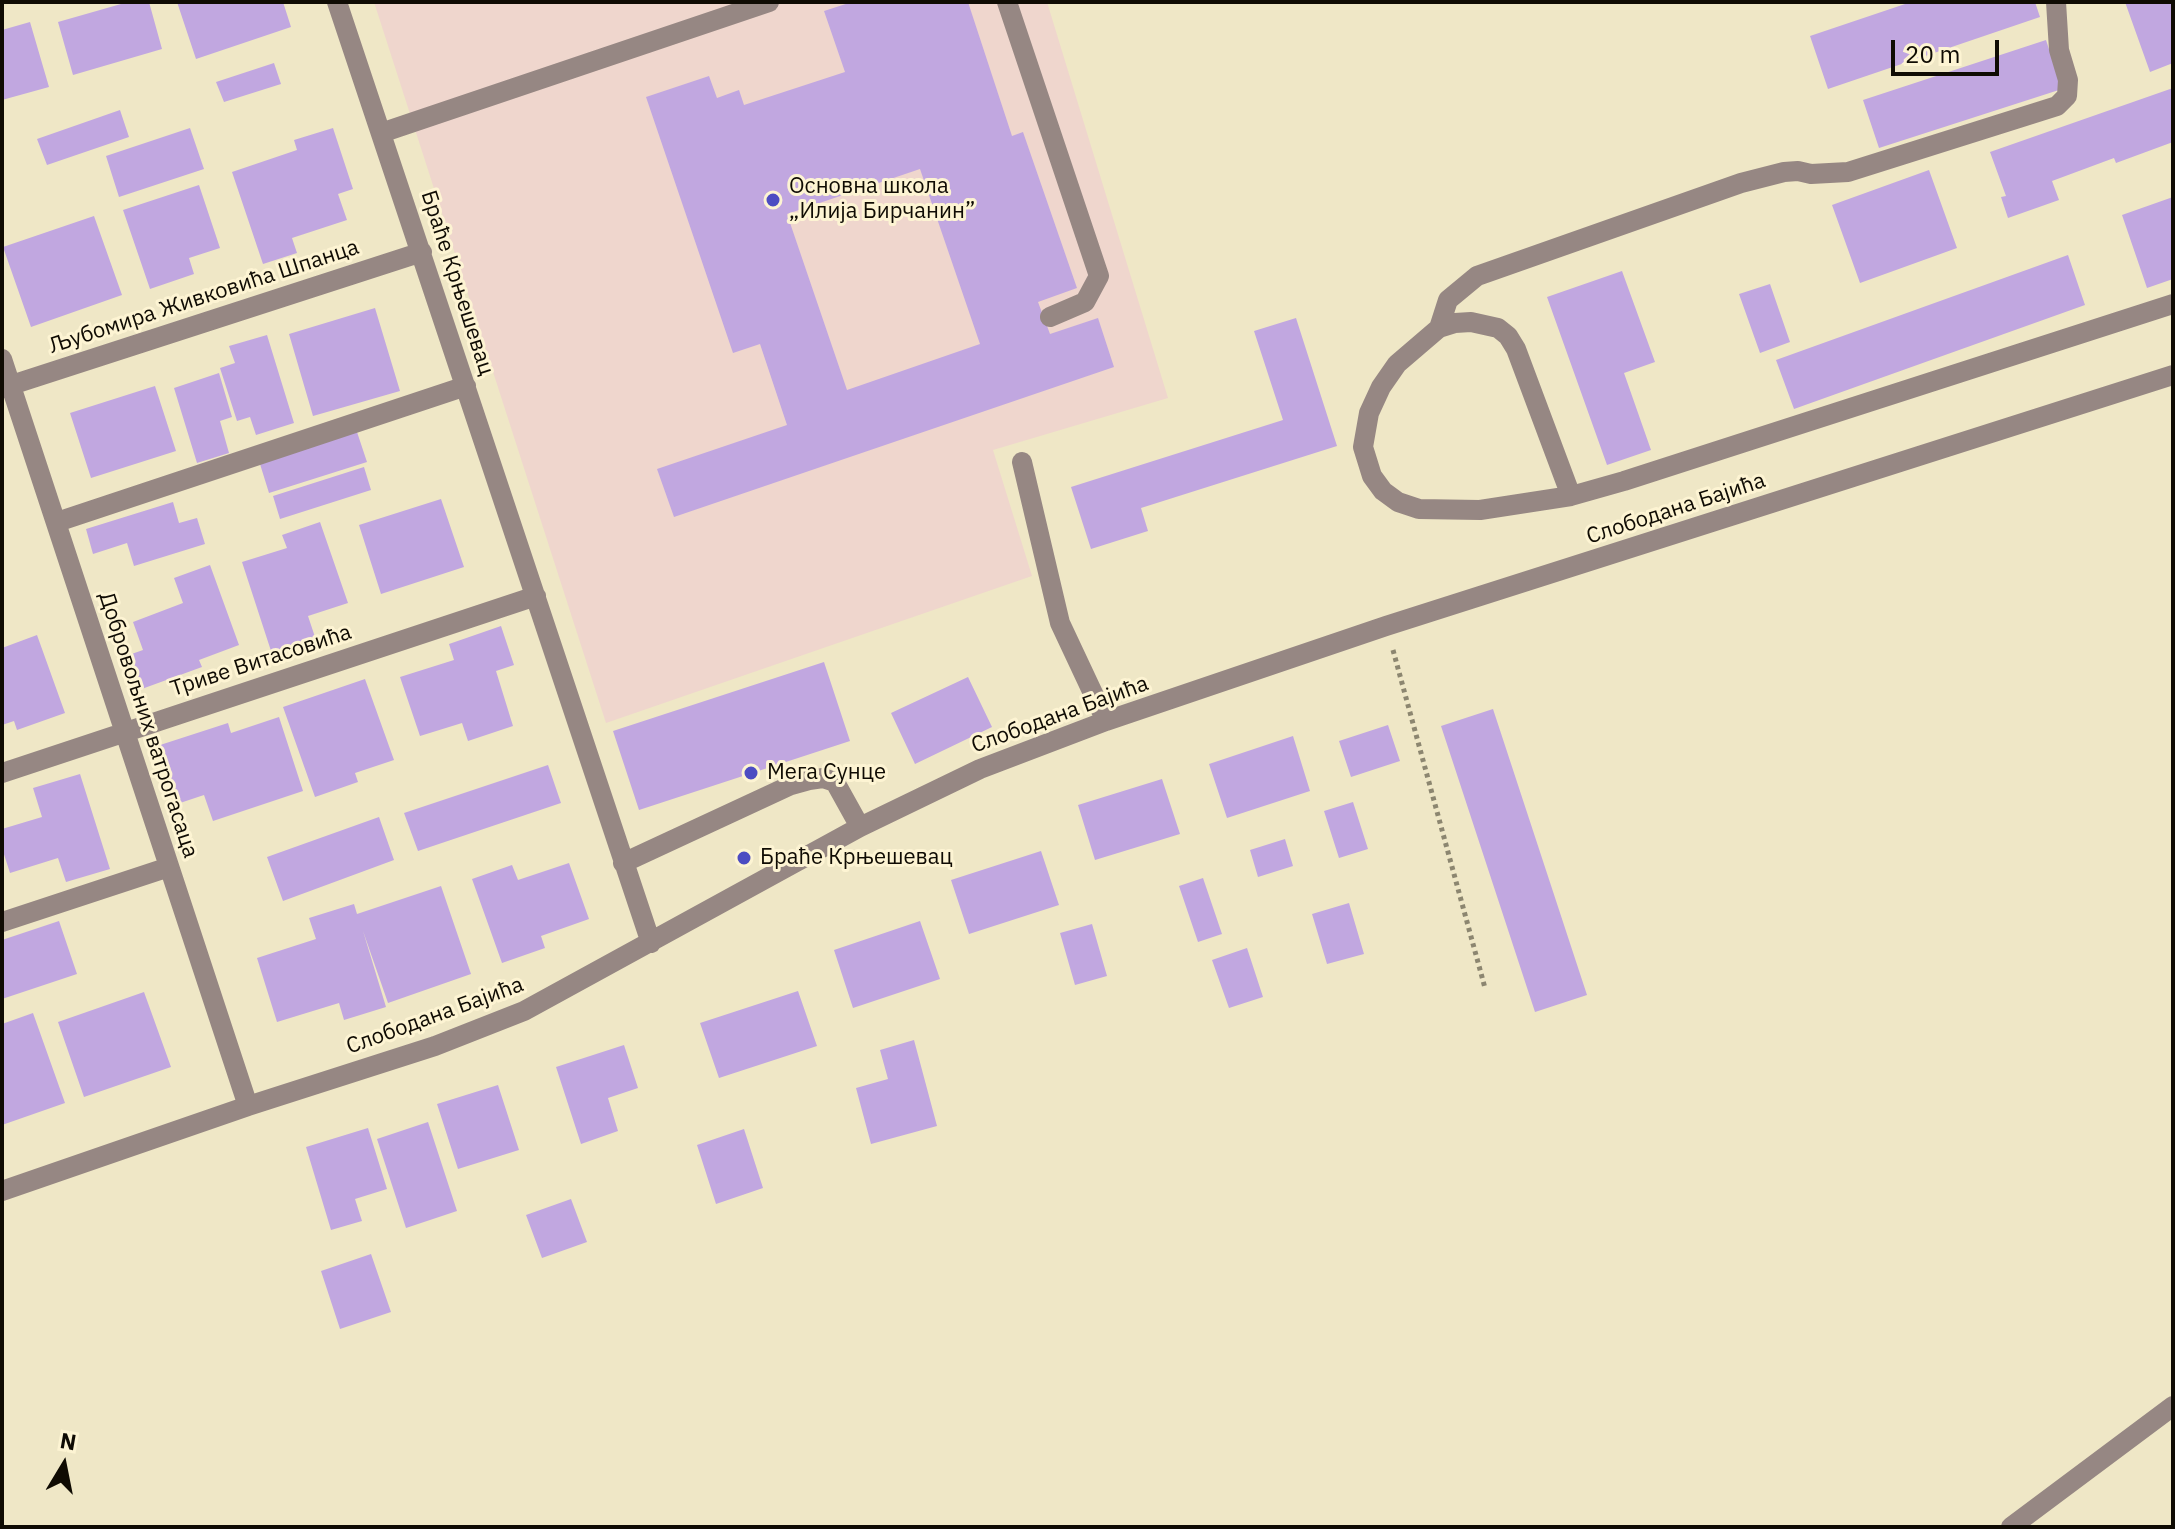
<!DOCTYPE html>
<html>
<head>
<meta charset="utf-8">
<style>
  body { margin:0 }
  #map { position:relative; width:2175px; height:1529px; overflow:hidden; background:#efe7c6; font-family:"IBM Plex Sans",sans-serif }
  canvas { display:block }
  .frame { position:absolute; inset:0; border:4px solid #0f0b03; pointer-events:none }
  .north { position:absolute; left:24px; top:1425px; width:80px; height:80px; -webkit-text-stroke:6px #fdf4d3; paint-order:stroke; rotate:10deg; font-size:22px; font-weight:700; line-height:32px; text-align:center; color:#0f0b03 }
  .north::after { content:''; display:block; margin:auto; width:28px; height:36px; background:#0f0b03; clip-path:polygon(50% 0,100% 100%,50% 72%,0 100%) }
  .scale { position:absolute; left:1891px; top:40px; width:108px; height:36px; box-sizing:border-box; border:4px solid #0f0b03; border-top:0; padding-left:10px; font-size:24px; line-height:28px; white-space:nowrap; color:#0f0b03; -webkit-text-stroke:6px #fdf4d3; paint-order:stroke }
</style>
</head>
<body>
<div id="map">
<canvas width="2175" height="1529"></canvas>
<div class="frame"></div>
<div class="north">N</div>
<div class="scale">20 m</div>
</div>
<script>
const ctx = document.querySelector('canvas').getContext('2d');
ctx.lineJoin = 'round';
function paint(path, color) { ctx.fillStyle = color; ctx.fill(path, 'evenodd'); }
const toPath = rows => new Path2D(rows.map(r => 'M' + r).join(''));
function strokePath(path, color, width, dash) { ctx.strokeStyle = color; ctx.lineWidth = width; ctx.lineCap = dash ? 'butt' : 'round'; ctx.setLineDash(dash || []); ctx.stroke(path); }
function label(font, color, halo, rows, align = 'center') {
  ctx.font = font + ' "IBM Plex Sans",sans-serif'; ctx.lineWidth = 6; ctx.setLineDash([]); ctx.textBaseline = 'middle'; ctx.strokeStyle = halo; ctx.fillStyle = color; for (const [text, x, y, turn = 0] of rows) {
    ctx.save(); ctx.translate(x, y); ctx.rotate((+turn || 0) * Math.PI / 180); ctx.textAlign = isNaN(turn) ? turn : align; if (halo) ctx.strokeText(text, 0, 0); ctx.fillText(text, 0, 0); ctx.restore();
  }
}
const education = toPath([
  [374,2,1047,2,1168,398,993,450,1032,576,606,723]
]);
const building = toPath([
  [128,2,149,2,162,49,73,75,58,22],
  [177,2,283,2,291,27,196,59],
  [852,2,968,2,1012,136,1023,132,1077,288,1038,302,1050,334,1098,318,1114,367,674,517,657,469,787,425,760,344,733,353,646,97,709,76,717,98,739,90,744,105,845,72,824,11],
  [920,169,980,344,847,390,787,214],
  [1911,2,2035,2,2040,17,1828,89,1810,36],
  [2125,2,2173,2,2173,63,2150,72],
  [30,22,49,87,2,100,2,30],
  [2046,40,2062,89,1879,148,1863,100],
  [274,63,281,84,224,102,216,82],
  [2173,88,2173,142,2116,163,2114,158,2052,181,2059,200,2008,218,2001,197,2006,196,1990,152],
  [120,110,129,137,47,165,37,139],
  [190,128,204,169,119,197,106,156],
  [333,128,353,189,338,194,347,220,292,238,297,253,263,264,232,172,297,150,294,140],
  [1929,170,1957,248,1860,283,1832,205],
  [199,185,220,248,189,258,194,274,150,289,123,210],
  [2173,197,2173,279,2147,288,2122,215],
  [94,216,122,295,31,327,3,247],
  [2068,255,2085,305,1794,409,1776,360],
  [1622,271,1655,362,1624,373,1651,450,1607,465,1547,297],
  [1770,284,1790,342,1760,353,1739,294],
  [375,308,400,391,313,416,289,334],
  [1296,318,1337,446,1141,508,1148,531,1091,549,1071,487,1283,420,1254,331],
  [267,335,294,423,256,435,250,417,237,421,220,368,235,363,229,346],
  [219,373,232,417,220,421,229,453,197,463,174,388],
  [155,386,176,451,91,478,70,413],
  [357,432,367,462,269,493,260,464],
  [364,467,371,490,280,519,273,496],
  [441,499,464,567,381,594,359,525],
  [173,502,179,523,197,518,205,544,134,566,127,543,93,554,86,529],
  [320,522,348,603,308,616,316,640,272,654,242,562,287,548,282,535],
  [210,565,239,645,199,660,202,667,139,690,126,656,143,650,133,622,183,603,174,578],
  [501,626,514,665,496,671,513,726,468,741,462,723,420,736,400,677,454,660,449,644],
  [37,635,65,713,17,730,14,721,2,725,2,648],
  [824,662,850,741,639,810,613,731],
  [968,677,992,727,915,764,891,713],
  [365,679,394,760,355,773,358,782,315,797,283,707],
  [1493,709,1587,995,1535,1012,1441,726],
  [279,717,303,791,213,821,204,795,177,804,157,746,228,723,231,733],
  [1388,725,1400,761,1351,777,1339,741],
  [1293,736,1310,791,1227,818,1209,764],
  [548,765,561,803,418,851,404,813],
  [80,774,110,869,66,882,58,858,10,873,2,848,2,829,42,817,33,788],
  [1162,779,1180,834,1095,860,1078,805],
  [1353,802,1368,849,1339,858,1324,811],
  [379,817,394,860,283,901,267,857],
  [1285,839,1293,866,1258,877,1250,850],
  [1041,851,1059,905,969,934,951,880],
  [569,863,589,919,541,936,545,948,502,963,472,879,512,865,518,880],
  [1203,878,1222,934,1198,942,1179,886],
  [441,886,471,974,388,1003,363,931,386,1007,344,1020,339,1003,277,1022,257,958,316,939,309,918,354,904,357,914],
  [1349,903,1364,954,1327,964,1312,914],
  [59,921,77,974,2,999,2,940],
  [920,921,940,979,853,1008,834,950],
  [1092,924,1107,976,1075,985,1060,933],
  [1247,948,1263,997,1229,1008,1212,960],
  [798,991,817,1046,719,1078,700,1023],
  [144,992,171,1067,84,1097,58,1022],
  [33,1013,65,1103,2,1125,2,1024],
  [914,1040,937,1126,871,1144,856,1088,888,1079,880,1050],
  [624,1045,638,1088,608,1098,618,1131,581,1144,556,1067],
  [498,1085,519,1150,458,1169,437,1104],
  [428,1122,457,1211,406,1228,377,1139],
  [368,1128,387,1189,355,1199,362,1221,331,1230,306,1147],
  [744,1129,763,1188,716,1204,697,1145],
  [571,1199,587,1242,542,1258,526,1215],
  [371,1254,391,1312,340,1329,321,1271]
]);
const path = toPath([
  [1393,650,1485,988]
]);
const minor = toPath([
  [337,2,651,943],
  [1007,2,1099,276,1085,302,1050,317],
  [381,133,769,2],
  [1439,328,1448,300,1477,276,1741,183,1784,172,1798,171,1811,174,1848,172,2057,106,2067,96,2068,80,2059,50,2056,2],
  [2,359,248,1106],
  [2,388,422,252],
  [1022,462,1060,623,1106,721],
  [1571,496,1516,349,1508,336,1498,328,1471,322,1455,323,1439,328,1397,364,1381,387,1369,413,1363,447,1372,476,1383,491,1398,502,1419,509,1480,510,1571,496,1624,481,2173,304],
  [57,522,466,386],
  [2,773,536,596],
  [623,863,791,785,809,780,823,778,835,782,860,827],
  [2,922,169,867],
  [2,1191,248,1106,435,1046,524,1011,860,827,980,769,1106,721,1386,626,2173,375],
  [2011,1527,2173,1406]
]);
const markers = [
  [773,200,8,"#4c4cc2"],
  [751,773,8,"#4c4cc2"],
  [744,858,8,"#4c4cc2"]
];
const poiNames = [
  ["Основна школа",789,187],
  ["„Илија Бирчанин”",789,212],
  ["Мега Сунце",767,773],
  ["Браће Крњешевац",760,858]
];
const streetNames = [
  ["Браће Крњешевац",457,283,72],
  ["Љубомира Живковића Шпанца",204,297,-18],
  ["Слободана Бајића",1676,509,-18],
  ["Триве Витасовића",261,661,-18],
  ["Слободана Бајића",1060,715,-20],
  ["Добровољних ватрогасаца",148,725,72],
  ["Слободана Бајића",435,1016,-20]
];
paint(education, '#efd6cd');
paint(building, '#c1a7e0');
strokePath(path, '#8c8670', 5, [4, 4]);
strokePath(minor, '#968783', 20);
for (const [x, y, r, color] of markers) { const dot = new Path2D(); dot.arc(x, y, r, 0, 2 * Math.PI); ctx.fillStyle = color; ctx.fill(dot); strokePath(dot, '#fdf4d3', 3); }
label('22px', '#0f0b03', '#fdf4d3', poiNames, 'left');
label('22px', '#0f0b03', '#fdf4d3', streetNames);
</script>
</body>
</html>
